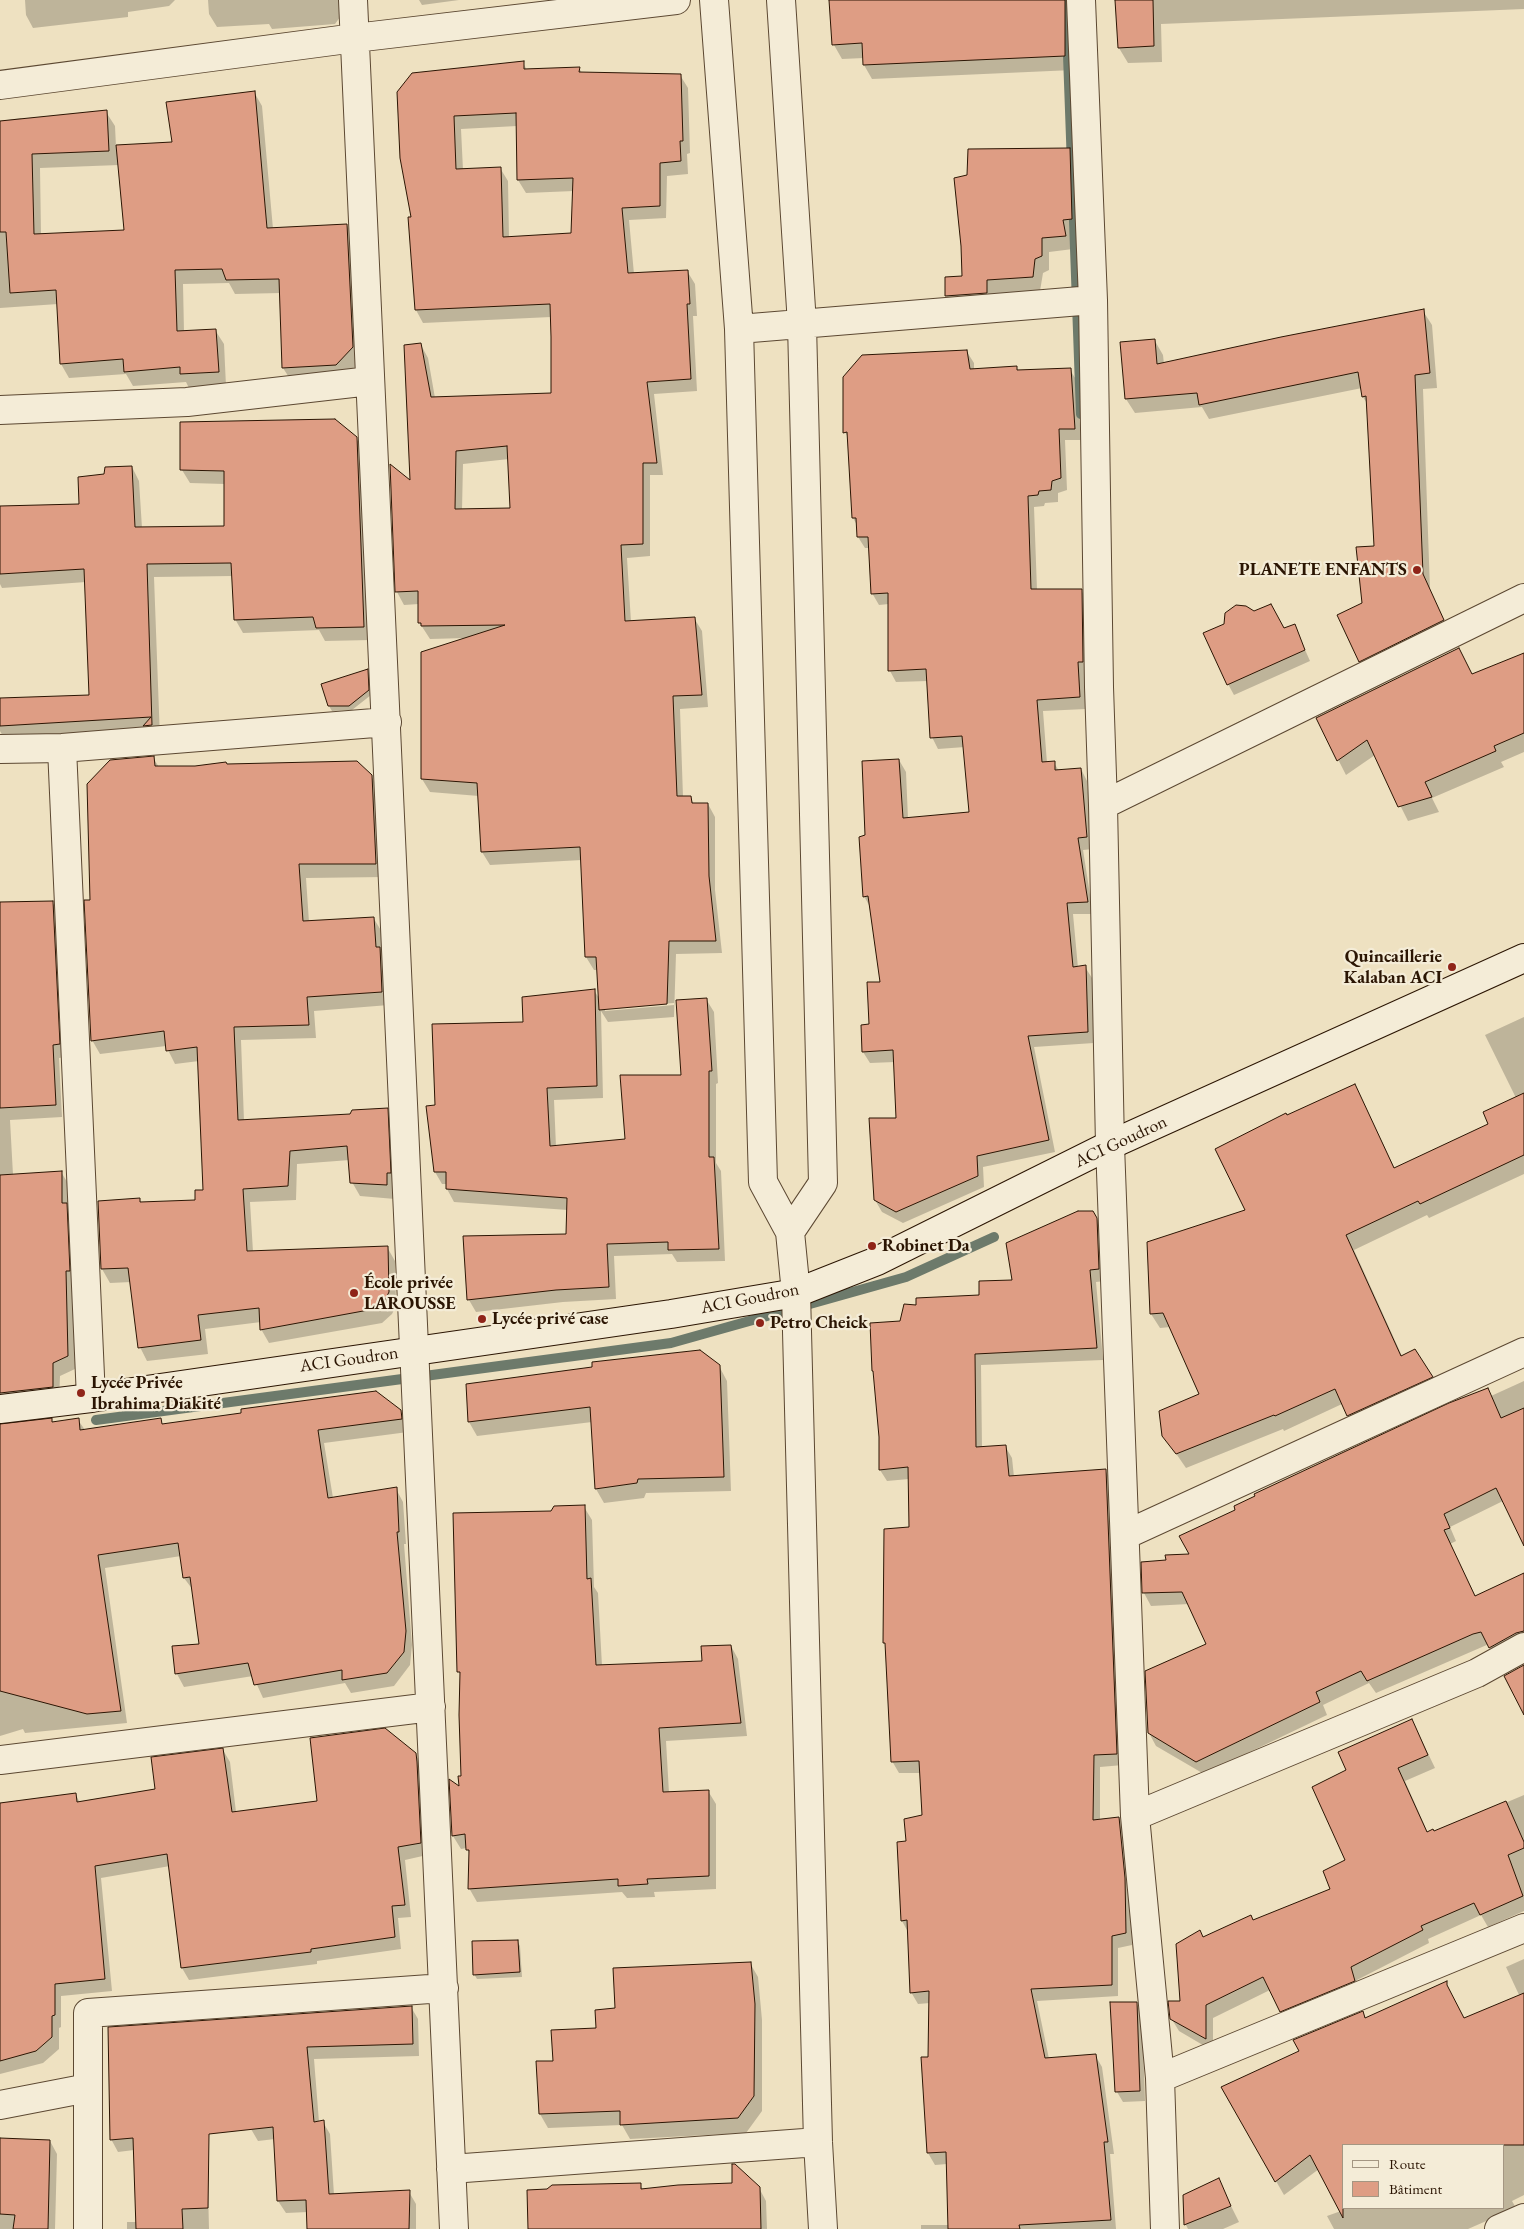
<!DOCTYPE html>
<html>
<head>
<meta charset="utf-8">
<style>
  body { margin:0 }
  #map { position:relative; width:1524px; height:2229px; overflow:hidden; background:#eee1c1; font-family:"EB Garamond",serif }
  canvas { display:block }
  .legend { position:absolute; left:1342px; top:2144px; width:162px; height:65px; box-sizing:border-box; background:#f4ecd7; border:1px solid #a49682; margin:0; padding:6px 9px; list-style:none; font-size:15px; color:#2b1503 }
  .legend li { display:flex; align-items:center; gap:10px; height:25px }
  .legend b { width:25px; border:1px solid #a49682 }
</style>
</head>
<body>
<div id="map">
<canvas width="1524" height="2229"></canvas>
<ul class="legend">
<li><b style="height:6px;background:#f4ecd7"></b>Route</li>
<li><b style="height:14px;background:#de9d84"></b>Bâtiment</li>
</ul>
</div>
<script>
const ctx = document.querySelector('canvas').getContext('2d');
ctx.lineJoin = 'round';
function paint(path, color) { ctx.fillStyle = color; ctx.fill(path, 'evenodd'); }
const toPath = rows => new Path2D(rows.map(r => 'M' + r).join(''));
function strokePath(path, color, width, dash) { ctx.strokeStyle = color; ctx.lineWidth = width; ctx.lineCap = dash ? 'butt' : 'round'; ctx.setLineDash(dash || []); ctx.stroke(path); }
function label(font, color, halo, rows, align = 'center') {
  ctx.font = font + ' "EB Garamond",serif'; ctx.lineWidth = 4.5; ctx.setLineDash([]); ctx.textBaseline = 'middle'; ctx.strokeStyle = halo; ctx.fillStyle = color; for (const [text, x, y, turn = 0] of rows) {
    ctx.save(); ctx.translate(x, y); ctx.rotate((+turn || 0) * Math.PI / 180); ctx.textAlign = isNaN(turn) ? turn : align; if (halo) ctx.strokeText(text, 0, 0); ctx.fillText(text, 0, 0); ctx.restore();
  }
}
const shadow = toPath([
  [25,0,175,0,169,6,128,12,128,17,33,28,26,15],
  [208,0,350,0,351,2,335,24,272,29,269,24,217,27,209,14],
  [419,0,459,0,422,5],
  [831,0,1072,0,1073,70,872,79,864,65,864,58,842,59,834,45],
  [1116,0,1524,0,1524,9,1161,24,1162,62,1128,63,1119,48],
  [523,63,527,70,579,68,582,73,680,75,688,88,690,153,687,154,688,174,667,176,666,218,629,220,634,274,687,271,695,284,697,316,693,316,697,391,654,394,663,475,650,475,650,556,627,558,631,622,694,618,702,631,708,707,680,709,683,797,690,797,694,804,708,804,715,817,715,890,722,953,676,954,674,1017,608,1022,601,1011,603,1098,554,1100,556,1147,627,1140,682,1077,706,999,714,1012,718,1083,716,1084,716,1163,721,1171,725,1261,677,1262,672,1254,614,1256,616,1299,563,1302,476,1312,469,1300,464,1237,568,1235,568,1210,454,1202,447,1189,447,1184,442,1184,435,1172,437,1106,524,1023,594,990,600,1000,598,970,594,970,586,957,582,860,490,865,482,852,479,796,430,792,422,779,466,638,430,639,419,622,419,604,404,605,397,592,391,466,411,483,421,345,428,358,435,398,552,394,551,317,423,323,416,310,413,218,398,93],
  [517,126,518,180,526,193,574,191,572,235,509,238,508,181,500,168,463,170,461,129],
  [509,459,512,509,462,510,463,464],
  [674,1003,674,1005,605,1011,605,1008],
  [254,92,262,106,273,229,347,225,355,239,361,362,344,379,292,382,283,368,281,293,235,294,229,283,183,284,184,332,215,330,224,344,226,386,189,388,186,382,133,386,126,374,69,378,61,364,58,304,0,308,0,121,21,118,23,120,106,112,115,126,116,147,173,143],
  [119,165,126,232,41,235,40,168],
  [1069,149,1077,163,1079,233,1070,234,1073,249,1049,252,1049,270,1043,273,1040,291,995,294,994,307,954,310,946,296,946,278,963,277],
  [1423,311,1432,325,1437,388,1423,389,1430,590,1451,635,1368,676,1360,661,1375,547,1368,405,1363,397,1362,388,1209,419,1202,407,1135,413,1126,399,1155,341,1163,355,1164,364],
  [967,352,974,363,974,370,1016,367,1019,371,1070,370,1077,381,1081,440,1065,440,1067,490,1058,493,1058,502,1045,503,1044,506,1034,507,1037,590,1081,590,1088,602,1089,673,1084,673,1086,709,1043,711,1047,763,1054,763,1059,771,1081,769,1087,781,1093,849,1083,850,1093,914,1073,914,1078,968,1085,967,1092,978,1094,1043,1034,1047,1055,1152,983,1167,984,1187,903,1223,882,1212,875,1200,897,1119,895,1062,870,1063,863,1052,881,983,871,909,864,896,866,836,899,760,906,772,908,819,970,813,965,747,938,749,932,737,928,681,896,682,890,671,889,604,879,605,872,593,869,548,865,548,858,537,857,525,853,518,849,439,845,432],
  [356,438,364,452,371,640,325,641,319,630,243,633,235,619,233,576,154,577,160,739,5,740,0,731,0,699,90,696,86,582,2,588,0,584,0,507,80,505,105,475,132,467,139,481,142,528,225,527,225,484,190,483,182,470],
  [1294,625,1310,661,1234,695,1228,684,1284,629],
  [1524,654,1524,752,1501,762,1504,767,1432,798,1439,812,1408,821,1375,755,1346,775,1317,718,1472,675],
  [367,670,370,675,371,695,352,710,332,711,329,706],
  [153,758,159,767,227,766,371,776,379,790,384,877,306,878,309,922,374,919,382,932,389,1005,314,1011,316,1038,241,1040,244,1121,351,1115,387,1109,395,1123,395,1199,360,1196,352,1182,350,1160,297,1164,296,1200,250,1202,253,1252,387,1247,395,1261,396,1306,392,1314,382,1323,269,1343,261,1329,261,1322,205,1329,208,1354,147,1361,140,1347,131,1282,110,1283,102,1269,99,1202,139,1199,142,1203,196,1202,205,1191,199,1061,175,1064,166,1046,100,1054,92,1040,91,901],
  [52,902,60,915,66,1057,59,1058,62,1117,10,1120,13,1175,61,1172,69,1185,69,1209,73,1217,75,1369,60,1376,59,1400,0,1408,0,903],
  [1524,1017,1524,1174,1429,1218,1427,1215,1354,1250,1402,1356,1432,1377,1440,1392,1357,1430,1342,1404,1284,1431,1283,1429,1186,1468,1164,1436,1201,1395,1171,1327,1160,1328,1151,1314,1247,1211,1287,1116,1355,1085,1395,1169,1490,1125,1516,1098,1485,1035],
  [1093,1212,1100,1224,1105,1281,1096,1282,1103,1360,981,1365,982,1448,1005,1446,1012,1458,1014,1477,1105,1470,1112,1482,1123,1765,1100,1767,1100,1820,1119,1818,1126,1830,1131,1891,1132,1945,1118,1948,1118,1996,1037,2001,1049,2059,1095,2055,1102,2067,1114,2154,1110,2154,1116,2229,921,2229,921,2225,949,2225,947,2164,935,2165,928,2153,922,2058,929,2058,930,2003,918,2004,911,1992,908,1932,902,1921,923,1816,921,1773,899,1773,892,1761,887,1647,884,1643,886,1578,910,1528,909,1479,887,1481,880,1470,880,1437,875,1374,873,1371,902,1322,917,1306,981,1296,1014,1281],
  [719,1366,727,1381,731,1491,646,1493,644,1498,604,1503,596,1489,592,1422,477,1436,469,1422,467,1385],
  [1524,1381,1524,1545,1503,1501,1450,1527,1456,1541,1450,1544,1476,1597,1524,1575,1524,1648,1498,1660,1489,1644,1376,1693,1369,1683,1323,1705,1327,1715,1204,1774,1156,1746,1149,1733,1208,1644,1189,1604,1151,1606,1144,1593,1167,1561,1191,1555,1491,1396],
  [400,1411,408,1425,408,1432,324,1443,333,1498,396,1489,403,1502,406,1544,404,1544,412,1645,410,1665,394,1686,351,1693,345,1683,263,1698,253,1676,184,1687,177,1674,173,1647,200,1645,193,1590,184,1578,181,1556,105,1568,127,1723,25,1733,23,1729,0,1736,0,1426,51,1420,53,1423,78,1420,85,1430,160,1420,163,1425],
  [584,1507,592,1520,594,1587,598,1593,602,1666,703,1662,731,1646,738,1659,747,1736,666,1741,669,1793,708,1791,716,1804,716,1889,654,1892,655,1897,627,1898,622,1892,477,1902,469,1888,470,1856,467,1848,461,1849,453,1836,451,1781,460,1788,462,1777,461,1676,459,1672,552,1512],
  [1412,1720,1435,1768,1405,1781,1428,1833,1434,1833,1524,1795,1524,1911,1488,1927,1481,1915,1428,1939,1429,1943,1357,1980,1361,1994,1288,2024,1270,1990,1213,2018,1213,2051,1179,2031,1171,2018,1181,2002,1204,1938,1253,1922,1332,1890,1347,1861,1348,1770],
  [223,1750,230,1762,236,1812,318,1802,415,1754,423,1766,427,1855,405,1860,411,1917,398,1918,401,1949,317,1961,317,1964,189,1980,182,1968,170,1866,101,1878,112,1991,61,1996,61,2027,59,2028,59,2049,43,2063,0,2074,0,1804,76,1795,80,1803,156,1790],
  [517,1941,520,1946,522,1977,477,1979,474,1974],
  [1524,1959,1524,2195,1512,2201,1516,2208,1468,2229,1334,2229,1327,2216,1341,2211,1319,2169,1284,2195,1222,2087,1301,2052,1363,2013,1366,2018,1446,1983,1464,2020,1520,1997,1506,1967],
  [1343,2145,1503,2145,1503,2208,1343,2208],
  [750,1963,758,1977,762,2020,762,2111,746,2133,630,2139,622,2125,548,2128,540,2114,538,2063,555,2062,598,2029,616,2010],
  [1136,2003,1142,2014,1145,2101,1123,2102,1117,2092],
  [411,2007,418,2019,419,2056,314,2059,319,2122,323,2122,330,2134,334,2195,409,2192,416,2204,416,2229,309,2229,308,2212,286,2213,278,2201,275,2139,258,2141,251,2129,206,2105,209,2229,127,2229,127,2222,137,2222,134,2150,118,2152,111,2139,109,2101],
  [0,2140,50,2141,57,2154,55,2229,0,2229],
  [1218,2180,1239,2222,1223,2229,1188,2229,1186,2225,1185,2195],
  [640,2184,643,2190,759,2188,766,2201,767,2229,529,2229]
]);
const stream = toPath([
  [1066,0,1081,414],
  [96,1420,671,1343,906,1277,994,1237]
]);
const building = toPath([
  [829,0,1065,0,1065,56,863,65,862,43,832,45,829,0],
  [1115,0,1153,0,1154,46,1118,48,1115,0],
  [524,61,524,69,580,67,579,72,681,74,683,141,680,141,681,161,660,163,660,206,622,208,628,273,688,270,690,304,687,304,691,379,647,382,657,463,643,463,643,544,621,545,625,621,695,617,702,695,673,696,677,796,691,796,692,803,708,803,709,876,716,941,669,941,667,1004,599,1010,596,957,585,957,580,847,481,852,477,783,421,779,421,652,505,625,421,626,421,623,418,623,418,591,395,592,390,464,410,480,404,345,421,343,431,397,551,393,551,337,550,304,415,310,408,217,411,217,400,158,397,92,412,73,524,61],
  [516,113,517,180,573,178,571,233,503,237,501,167,456,169,454,116,516,113],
  [507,446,510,508,455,509,456,451,507,446],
  [255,91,267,228,347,224,353,347,336,365,282,368,279,279,226,280,222,269,175,270,177,331,216,329,219,372,180,374,180,367,124,372,123,359,60,364,56,290,10,293,6,232,0,232,0,121,107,110,109,151,32,154,34,234,124,230,116,145,172,142,166,102,255,91],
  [1070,148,1072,219,1063,220,1066,236,1042,238,1042,256,1035,259,1033,277,987,280,987,293,945,296,945,277,962,276,961,246,954,178,967,175,968,149,1070,148],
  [1424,309,1430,373,1415,375,1423,574,1444,620,1359,662,1337,615,1362,603,1356,547,1374,546,1366,396,1362,397,1358,372,1199,405,1197,393,1125,399,1120,342,1155,339,1157,364,1281,337,1424,309],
  [967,350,970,369,1017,366,1017,370,1071,368,1075,429,1059,429,1061,478,1052,481,1051,490,1039,491,1038,495,1028,496,1031,589,1082,589,1083,662,1078,662,1080,697,1037,700,1042,762,1055,761,1055,770,1081,768,1087,837,1078,838,1088,902,1067,903,1073,967,1086,965,1088,1032,1028,1036,1049,1140,977,1156,978,1176,896,1212,874,1200,869,1118,896,1118,893,1050,862,1052,861,1025,869,1024,867,982,880,982,868,896,863,897,859,837,865,835,862,761,899,759,903,818,969,812,962,736,930,738,926,669,888,671,888,593,871,594,868,537,857,537,856,518,852,518,847,432,843,433,843,377,862,355,967,350],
  [335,419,357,437,364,627,316,628,313,617,234,620,231,563,147,564,152,725,143,726,151,717,0,726,0,698,89,695,84,569,0,574,0,506,79,504,78,477,104,474,105,467,132,466,135,527,224,526,224,471,180,470,180,422,335,419],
  [1271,604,1284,628,1295,624,1305,650,1227,685,1203,633,1224,624,1225,613,1236,605,1246,606,1254,611,1271,604],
  [1459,648,1472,674,1524,653,1524,733,1494,746,1496,751,1425,782,1432,797,1398,807,1367,740,1337,761,1316,718,1459,648],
  [368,669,369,690,349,706,328,706,321,684,368,669],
  [154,756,155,766,195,766,226,762,227,764,357,761,372,775,376,864,299,864,303,921,374,917,376,947,380,947,382,992,307,997,309,1025,234,1027,238,1120,350,1114,352,1110,388,1108,391,1173,387,1173,387,1185,350,1183,347,1146,290,1151,288,1186,243,1189,247,1251,388,1246,389,1292,385,1300,374,1309,260,1330,259,1308,198,1315,201,1340,138,1348,128,1268,101,1269,98,1201,140,1198,140,1202,195,1200,195,1190,203,1190,197,1047,166,1051,164,1031,91,1041,84,900,90,900,87,784,110,760,154,756],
  [53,901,60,1044,53,1045,56,1105,0,1108,0,902,53,901],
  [595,989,597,1086,547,1088,550,1146,625,1139,620,1075,681,1075,676,1000,707,998,712,1071,709,1071,709,1157,714,1157,719,1249,668,1250,668,1242,607,1244,609,1287,556,1290,467,1300,463,1236,566,1234,567,1198,446,1189,446,1172,434,1172,426,1106,435,1105,432,1024,523,1022,522,997,595,989],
  [1355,1084,1394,1168,1488,1124,1483,1112,1524,1093,1524,1155,1420,1204,1418,1201,1346,1235,1401,1356,1415,1349,1433,1377,1347,1416,1335,1389,1275,1416,1274,1415,1176,1454,1162,1436,1159,1411,1199,1394,1163,1313,1150,1314,1147,1242,1245,1210,1215,1149,1286,1113,1287,1115,1355,1084],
  [62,1171,62,1203,67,1203,70,1271,66,1271,68,1356,53,1363,53,1387,0,1393,0,1175,62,1171],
  [1078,1211,1093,1211,1097,1218,1099,1269,1090,1270,1097,1348,975,1354,976,1447,1006,1445,1009,1476,1106,1469,1117,1754,1094,1755,1093,1820,1119,1817,1125,1878,1126,1933,1112,1936,1112,1985,1031,1989,1045,2058,1096,2054,1108,2142,1104,2142,1111,2220,1019,2225,1020,2229,948,2229,946,2152,927,2153,921,2057,928,2057,929,1991,910,1993,907,1920,901,1921,897,1842,906,1841,904,1819,922,1815,919,1761,891,1762,885,1643,883,1643,884,1529,909,1527,908,1467,879,1470,879,1437,873,1371,872,1371,870,1323,900,1321,904,1304,916,1305,916,1298,979,1295,979,1281,1012,1280,1006,1243,1078,1211],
  [700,1350,720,1365,724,1477,638,1479,637,1483,595,1489,590,1407,468,1422,466,1384,592,1367,592,1362,700,1350],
  [1488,1388,1501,1418,1524,1408,1524,1546,1496,1488,1444,1514,1450,1528,1444,1530,1475,1596,1524,1573,1524,1631,1516,1633,1489,1648,1481,1632,1473,1634,1367,1681,1361,1671,1316,1692,1320,1702,1196,1762,1148,1733,1145,1671,1206,1644,1182,1592,1142,1593,1141,1562,1166,1560,1165,1555,1189,1554,1179,1536,1235,1510,1234,1506,1255,1496,1254,1494,1449,1403,1488,1388],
  [376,1391,401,1410,402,1419,318,1430,328,1498,397,1487,399,1532,397,1532,406,1631,404,1652,387,1673,342,1680,342,1670,254,1685,248,1663,175,1674,172,1646,199,1644,190,1577,183,1578,178,1543,98,1555,121,1711,87,1714,0,1691,0,1424,52,1418,52,1422,79,1418,80,1430,161,1418,162,1424,241,1413,241,1409,376,1391],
  [585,1505,587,1579,591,1578,596,1665,702,1661,701,1646,731,1645,741,1723,659,1728,663,1792,709,1790,709,1876,647,1879,648,1884,618,1886,618,1879,468,1889,469,1850,466,1850,465,1834,452,1836,449,1779,459,1786,458,1776,461,1776,459,1715,460,1672,457,1672,453,1513,551,1511,554,1506,585,1505],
  [1524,1665,1524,1715,1504,1676,1524,1665],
  [1412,1719,1428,1755,1398,1768,1427,1832,1433,1829,1434,1831,1506,1801,1524,1842,1524,1848,1508,1855,1523,1896,1480,1915,1474,1903,1421,1926,1423,1930,1351,1967,1355,1981,1280,2012,1263,1977,1206,2005,1206,2039,1170,2019,1168,2001,1180,2001,1176,1944,1200,1930,1203,1937,1251,1915,1253,1920,1330,1889,1323,1871,1345,1860,1312,1787,1346,1770,1338,1752,1412,1719],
  [385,1728,416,1753,417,1762,421,1843,398,1847,405,1905,392,1906,395,1937,311,1949,311,1952,181,1968,167,1854,95,1866,105,1979,55,1984,55,2015,52,2016,52,2037,36,2051,0,2061,0,1803,76,1793,77,1802,155,1789,151,1757,223,1748,232,1812,317,1801,310,1738,385,1728],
  [518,1940,520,1972,473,1975,472,1941,518,1940],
  [751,1962,755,2004,754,2096,738,2118,620,2125,620,2111,539,2114,536,2061,553,2061,551,2030,596,2028,595,2010,615,2008,613,1968,751,1962],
  [1447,1981,1447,1985,1464,2018,1524,1993,1524,2145,1343,2145,1343,2218,1310,2155,1275,2182,1221,2087,1299,2051,1293,2040,1363,2011,1365,2018,1447,1981],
  [1110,2002,1137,2002,1140,2091,1115,2092,1110,2002],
  [412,2006,413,2044,307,2047,314,2122,324,2120,329,2194,410,2190,409,2229,307,2229,306,2200,277,2201,273,2127,209,2134,208,2208,182,2209,183,2229,136,2229,133,2138,110,2140,108,2027,412,2006],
  [0,2138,50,2140,48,2229,13,2229,15,2215,0,2214,0,2138],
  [732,2164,735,2164,760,2187,761,2229,528,2229,527,2190,547,2189,552,2185,641,2183,641,2189,678,2185,732,2183,732,2164],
  [1219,2178,1231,2206,1184,2225,1183,2195,1219,2178]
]);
const street = toPath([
  [353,0,454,2229],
  [714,0,739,329,763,1182,790,1232,796,1293,818,2142,823,2229],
  [781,0,802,324,823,1183,790,1232],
  [1081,0,1093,300,1099,687,1103,805,1110,1145,1135,1816,1160,2078,1165,2229],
  [0,85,355,38,676,0],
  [739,329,1093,300],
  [0,410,187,402,370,381],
  [62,748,91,1398],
  [0,749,62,748,387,722],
  [1103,805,1524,598],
  [1125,1535,1524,1352],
  [0,1760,431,1707],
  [1135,1816,1477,1673,1524,1647],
  [1160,2078,1524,1928],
  [0,2105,88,2088],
  [451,2169,818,2142],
  [88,2229,88,2013,444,1988],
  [1499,2229,1524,2218]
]);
const secondary = toPath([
  [0,1409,91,1398,671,1314,796,1293,877,1261,1110,1145,1524,958]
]);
const markers = [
  [1417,570,5,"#8f2418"],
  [1452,967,5,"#8f2418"],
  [872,1246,5,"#8f2418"],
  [354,1293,5,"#8f2418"],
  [482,1319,5,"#8f2418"],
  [760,1323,5,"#8f2418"],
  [81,1393,5,"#8f2418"]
];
const poiNames = [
  ["PLANETE ENFANTS",1407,570,"right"],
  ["Quincaillerie",1442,957,"right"],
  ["Kalaban ACI",1442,978,"right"],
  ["Robinet Da",882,1246],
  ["École privée",364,1283],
  ["LAROUSSE",364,1304],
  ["Lycée privé case",492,1319],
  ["Petro Cheick",770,1323],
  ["Lycée Privée",91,1383],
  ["Ibrahima Diakité",91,1404]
];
const streetNames = [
  ["ACI Goudron",1121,1142,-25],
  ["ACI Goudron",750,1299,-11],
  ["ACI Goudron",349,1360,-8]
];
paint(shadow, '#0003');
strokePath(stream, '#6d7a6b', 10);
paint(building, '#de9d84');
strokePath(building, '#2b1503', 1);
strokePath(street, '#5c4832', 30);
strokePath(secondary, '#2b1503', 30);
strokePath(street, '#f4ecd7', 28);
strokePath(secondary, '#f4ecd7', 28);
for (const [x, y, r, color] of markers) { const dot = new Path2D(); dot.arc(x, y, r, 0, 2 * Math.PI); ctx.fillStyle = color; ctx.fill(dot); strokePath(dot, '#f4ecd7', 2); }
label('bold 18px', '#2b1503', '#f4ecd7', poiNames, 'left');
label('18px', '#2b1503', '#f4ecd7', streetNames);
</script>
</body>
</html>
